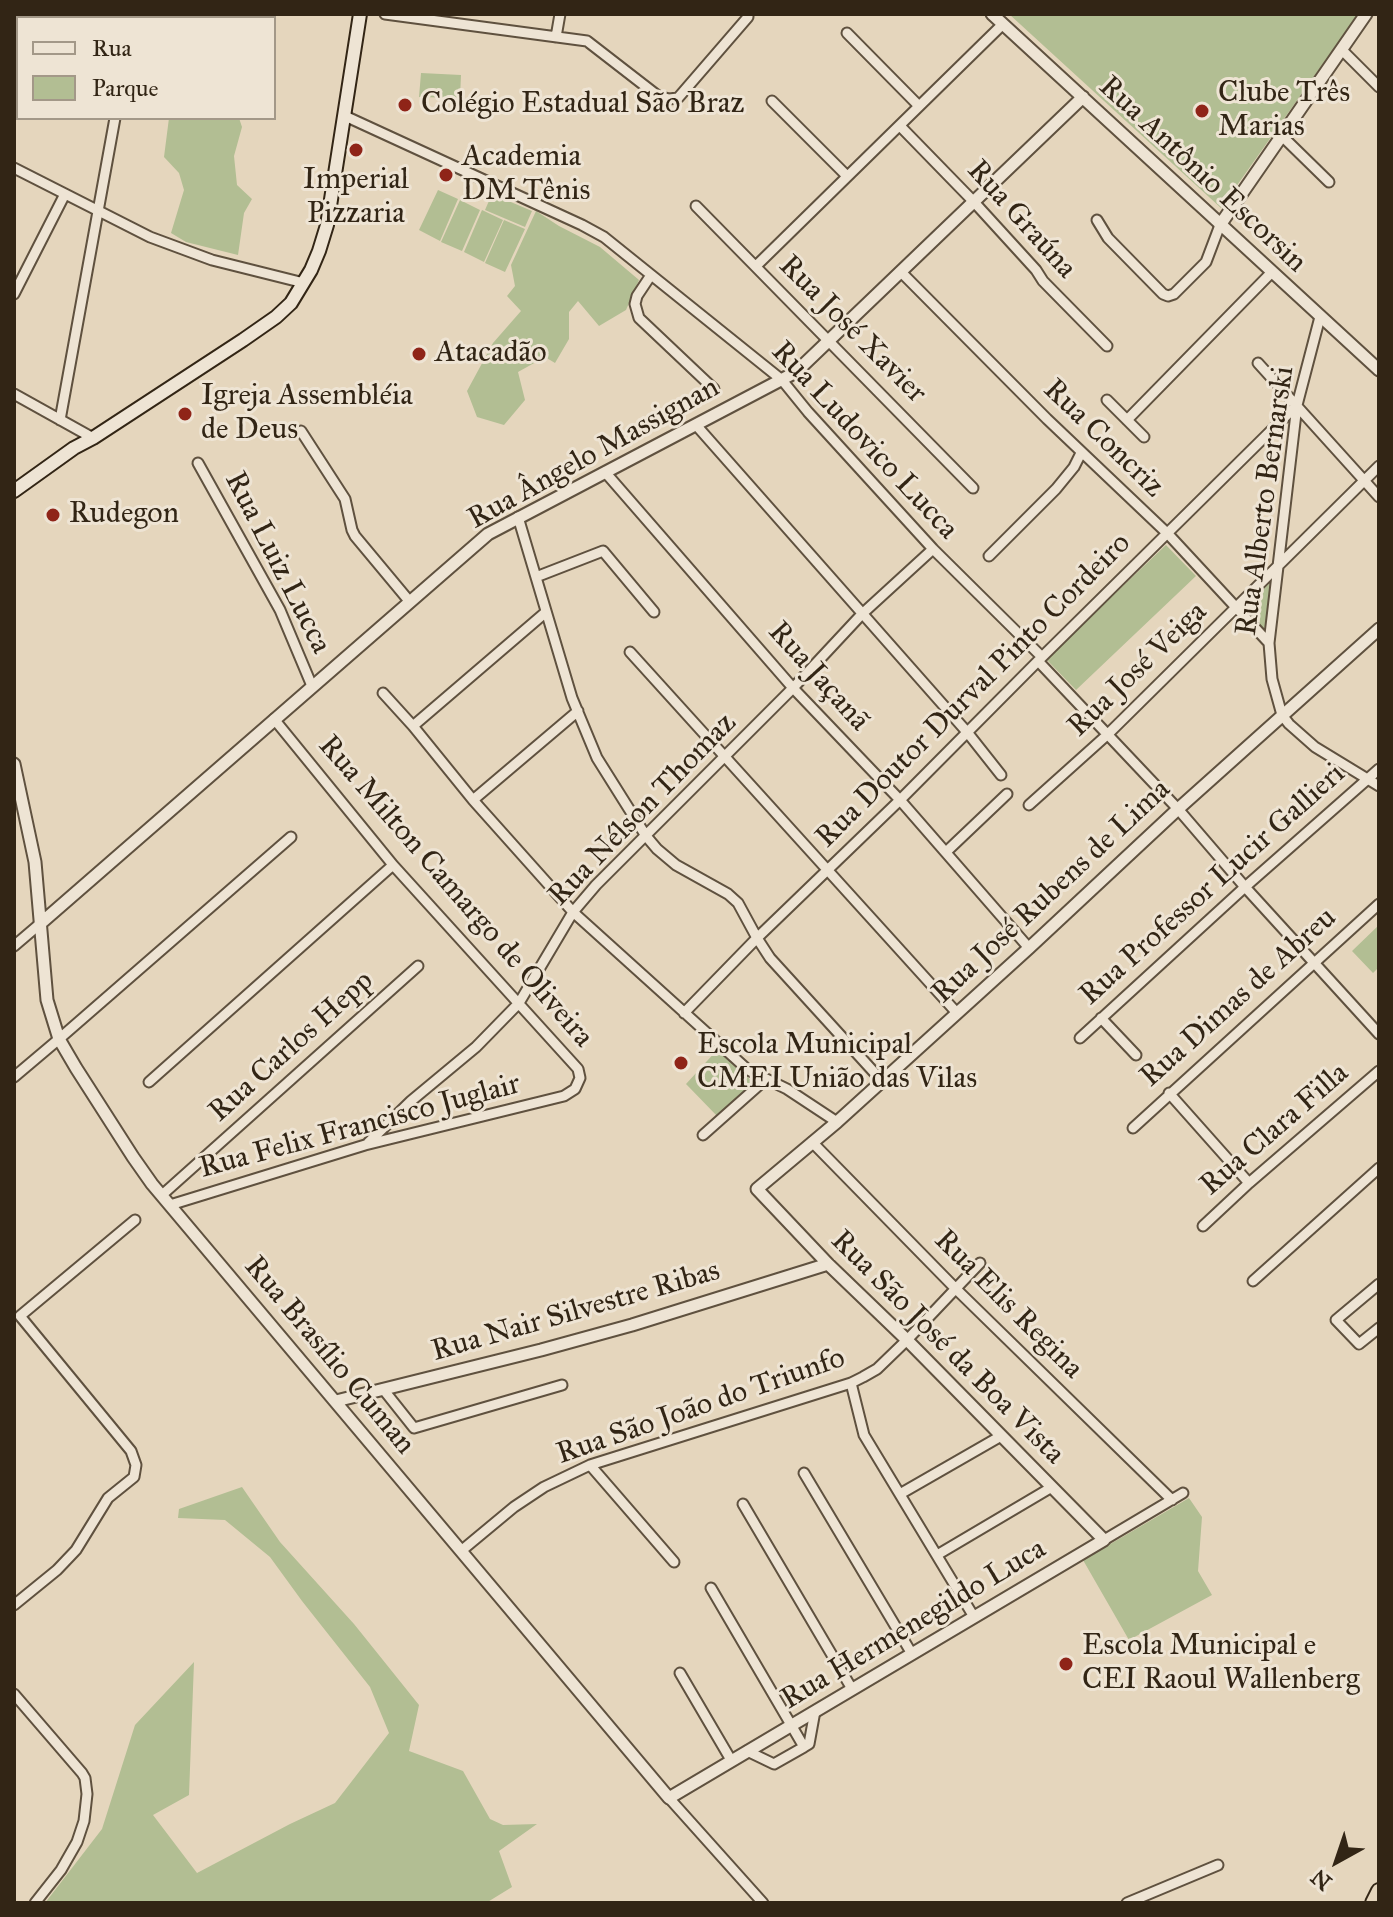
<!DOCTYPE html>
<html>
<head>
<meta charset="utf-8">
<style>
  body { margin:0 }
  #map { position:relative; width:1393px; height:1917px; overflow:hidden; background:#e5d6bd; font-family:"IM FELL Great Primer",serif }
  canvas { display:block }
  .frame { position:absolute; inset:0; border:16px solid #322515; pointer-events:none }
  .legend { position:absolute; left:16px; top:16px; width:260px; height:104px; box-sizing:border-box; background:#eee4d4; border:2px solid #a39888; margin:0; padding:10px 14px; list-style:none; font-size:24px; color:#322515 }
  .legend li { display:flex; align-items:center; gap:16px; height:40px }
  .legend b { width:40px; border:2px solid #a39888 }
  .north { position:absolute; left:1297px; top:1821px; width:80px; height:80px; -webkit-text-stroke:6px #eee4d4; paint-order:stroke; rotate:220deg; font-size:22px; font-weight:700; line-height:32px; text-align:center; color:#322515 }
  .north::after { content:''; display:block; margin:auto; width:28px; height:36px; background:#322515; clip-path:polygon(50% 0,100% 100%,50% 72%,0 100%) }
</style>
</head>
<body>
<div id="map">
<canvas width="1393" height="1917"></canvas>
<div class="frame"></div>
<ul class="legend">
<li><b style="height:10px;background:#eee4d4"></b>Rua</li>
<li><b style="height:22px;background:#b2be93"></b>Parque</li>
</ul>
<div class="north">N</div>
</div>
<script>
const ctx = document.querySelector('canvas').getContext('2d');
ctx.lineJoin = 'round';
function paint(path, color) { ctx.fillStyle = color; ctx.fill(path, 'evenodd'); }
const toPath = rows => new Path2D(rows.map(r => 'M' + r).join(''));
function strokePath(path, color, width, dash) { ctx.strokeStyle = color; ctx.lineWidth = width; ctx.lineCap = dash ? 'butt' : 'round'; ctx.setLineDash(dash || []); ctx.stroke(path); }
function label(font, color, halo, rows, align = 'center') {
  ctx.font = font + ' "IM FELL Great Primer",serif'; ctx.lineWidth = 6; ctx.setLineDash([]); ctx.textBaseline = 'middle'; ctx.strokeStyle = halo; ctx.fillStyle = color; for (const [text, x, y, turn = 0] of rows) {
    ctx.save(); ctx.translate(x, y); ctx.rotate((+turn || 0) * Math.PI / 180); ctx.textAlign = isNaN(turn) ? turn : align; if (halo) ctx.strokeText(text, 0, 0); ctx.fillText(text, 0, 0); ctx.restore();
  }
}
const green = toPath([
  [1009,14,1358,14,1221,208],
  [421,73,461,75,460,98,419,97],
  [169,118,239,118,242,127,234,156,237,185,252,199,244,213,238,255,186,242,171,233,184,190,179,173,164,157],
  [438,190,458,199,440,241,419,230],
  [492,194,532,211,525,227,485,210],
  [460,200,480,210,462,251,441,242],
  [482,210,503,220,484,262,464,252],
  [536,211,559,226,600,247,639,280,626,310,599,326,578,301,569,312,569,339,555,363,545,357,518,372,525,400,504,425,477,417,467,391,493,343,521,311,507,296,515,286,511,265],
  [504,220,525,229,505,272,485,263],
  [1166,545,1196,576,1076,690,1046,659],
  [1272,581,1264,632,1243,608],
  [1379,925,1379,967,1373,973,1352,951],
  [718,1049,755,1084,718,1117,686,1084],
  [242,1487,280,1542,354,1624,419,1705,409,1751,463,1771,490,1819,503,1825,537,1824,499,1851,512,1887,486,1903,45,1903,102,1829,135,1725,194,1662,189,1795,153,1815,197,1873,290,1824,335,1803,389,1733,370,1687,302,1601,270,1557,225,1520,178,1518,179,1509],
  [1189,1498,1202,1517,1198,1571,1212,1595,1129,1640,1083,1560]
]);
const minor = toPath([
  [385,14,587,41,658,96,669,99,678,98,748,17,748,14],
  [35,18,37,14],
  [133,18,133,14],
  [847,33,919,106],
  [556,37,560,14],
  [1342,50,1379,87],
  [14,61,18,53],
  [772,101,847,176],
  [345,116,582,225,604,237,782,380,808,412,933,549,1042,657],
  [900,126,974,202,1036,270,1043,281,1107,346],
  [1282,136,1329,182],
  [14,168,150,237,212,260,304,283],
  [696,206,973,488],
  [1097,220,1108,238,1163,294,1168,296,1174,294,1206,262,1220,225],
  [756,266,1003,24],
  [901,272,1047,419,1168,534,1269,643],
  [651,275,637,296,635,304,639,318,714,389],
  [14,294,65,194],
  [1320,317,1297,405,1269,643,1272,679,1282,715,1289,724,1315,747,1379,786],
  [1258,363,1379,497],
  [14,394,93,438],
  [1107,400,1144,437],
  [60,420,115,118],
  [1127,420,1272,272],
  [696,425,967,732,1001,775],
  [301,431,345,499,352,530,355,536,410,602],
  [198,463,280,610,312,686],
  [605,472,793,688,900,800,1029,948],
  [518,517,572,698,597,758,646,836,657,849,676,865,728,894,738,903,757,938,770,958,882,1081],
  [989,556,1056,489,1074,467,1081,453],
  [536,577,603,551,654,612],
  [630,652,957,1013],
  [1038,661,1178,809,1245,887,1379,1034],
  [383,693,413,726,473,800,573,912,748,1070,787,1089,837,1122],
  [413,726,546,612],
  [473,800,578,711],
  [1029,805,1107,735,1379,466],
  [946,852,1007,794],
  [14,946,41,923],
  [684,1013,757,938,900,800,1042,657,1297,405],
  [1101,1018,1136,1055],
  [1080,1038,1245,887,1379,769],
  [14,1077,59,1039,291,837],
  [149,1082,393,865],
  [1169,1093,1249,1183],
  [1133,1128,1379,904],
  [703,1135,766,1079],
  [812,1142,956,1289,1172,1500],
  [368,1143,411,1101,476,1047,519,1003,573,912,596,885,793,688,862,614,933,549],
  [162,1195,418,966],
  [170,1205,365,1145,564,1096,575,1089,580,1078,578,1069,393,865,274,719],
  [1203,1226,1249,1183,1379,1071],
  [1253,1281,1379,1168],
  [1379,1284,1336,1320,1359,1344,1379,1328],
  [851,1383,864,1435,974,1617],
  [383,1389,414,1428,562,1385],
  [590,1465,674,1562],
  [804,1473,912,1654],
  [900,1494,1001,1436],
  [743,1504,852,1689],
  [1104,1540,1183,1493],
  [461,1551,514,1507,544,1487,590,1465,851,1383,863,1377,877,1369,907,1340,980,1263],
  [937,1555,1052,1487],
  [711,1588,804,1747],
  [14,1605,57,1570,76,1550,108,1498,134,1477,136,1465,131,1451,20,1316,135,1220],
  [680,1673,731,1760],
  [14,1694,82,1773,85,1778,87,1794,84,1821,77,1842,61,1870,35,1903],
  [747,1751,774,1764,804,1747,809,1744,815,1711],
  [669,1798,763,1903],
  [1127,1903,1218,1865]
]);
const tertiary = toPath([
  [992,14,1379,370],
  [1220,225,1366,14],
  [14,764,35,862,47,1000,59,1039,76,1068,133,1157,152,1184,669,1798,1104,1540,907,1340,828,1264,757,1189,837,1122,1029,948,1178,809,1379,629],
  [41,923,488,534,796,372,1083,97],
  [336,1401,541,1350,632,1325,828,1264]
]);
const secondary = toPath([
  [14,491,74,448,93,438,243,340,276,317,291,303,311,270,319,251,327,225,360,14]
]);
const trunk = toPath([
  [1373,1903,1379,1891]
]);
const markers = [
  [405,105,8,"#8f2418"],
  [1202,111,8,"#8f2418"],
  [356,150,8,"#8f2418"],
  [446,175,8,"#8f2418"],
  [419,354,8,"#8f2418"],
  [185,414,8,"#8f2418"],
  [53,515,8,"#8f2418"],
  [681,1063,8,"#8f2418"],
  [1066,1664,8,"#8f2418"]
];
const poiNames = [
  ["Clube Três",1218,94],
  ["Marias",1218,128],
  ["Colégio Estadual São Braz",421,105],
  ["Academia",462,158],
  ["DM Tênis",462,192],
  ["Imperial",356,181,"center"],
  ["Pizzaria",356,215,"center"],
  ["Atacadão",435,354],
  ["Igreja Assembléia",201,397],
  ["de Deus",201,431],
  ["Rudegon",69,515],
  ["Escola Municipal",697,1046],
  ["CMEI União das Vilas",697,1080],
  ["Escola Municipal e",1082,1647],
  ["CEI Raoul Wallenberg",1082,1681]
];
const streetNames = [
  ["Rua Antônio Escorsin",1202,175,43],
  ["Rua Graúna",1021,220,48],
  ["Rua José Xavier",852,330,45],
  ["Rua Concriz",1103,439,44],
  ["Rua Ludovico Lucca",864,441,47],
  ["Rua Ângelo Massignan",594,454,-29],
  ["Rua Alberto Bernarski",1266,501,-82],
  ["Rua Luiz Lucca",277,563,63],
  ["Rua José Veiga",1138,670,-44],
  ["Rua Jaçanã",818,677,48],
  ["Rua Doutor Durval Pinto Cordeiro",974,691,-45],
  ["Rua Nélson Thomaz",643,810,-46],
  ["Rua Professor Lucir Gallieri",1213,885,-42],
  ["Rua Milton Camargo de Oliveira",455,892,49],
  ["Rua José Rubens de Lima",1052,892,-43],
  ["Rua Dimas de Abreu",1239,998,-42],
  ["Rua Carlos Hepp",292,1047,-42],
  ["Rua Felix Francisco Juglair",360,1127,-15],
  ["Rua Clara Filla",1275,1130,-41],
  ["Rua Elis Regina",1008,1305,45],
  ["Rua Nair Silvestre Ribas",576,1312,-16],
  ["Rua São José da Boa Vista",947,1348,45],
  ["Rua Brasílio Cuman",329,1356,50],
  ["Rua São João do Triunfo",701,1407,-19],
  ["Rua Hermenegildo Luca",914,1625,-31]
];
paint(green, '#b2be93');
strokePath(minor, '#5f513f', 13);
strokePath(tertiary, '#5f513f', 15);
strokePath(secondary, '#322515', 16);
strokePath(trunk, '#322515', 18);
strokePath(minor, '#eee4d4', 9);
strokePath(tertiary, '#eee4d4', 11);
strokePath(secondary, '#eee4d4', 12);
strokePath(trunk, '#e5d6bd', 14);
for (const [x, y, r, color] of markers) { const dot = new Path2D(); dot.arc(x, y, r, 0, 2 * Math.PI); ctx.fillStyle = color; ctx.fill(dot); strokePath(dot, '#eee4d4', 3); }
label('30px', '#322515', '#eee4d4', poiNames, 'left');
label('30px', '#322515', '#eee4d4', streetNames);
</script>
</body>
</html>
